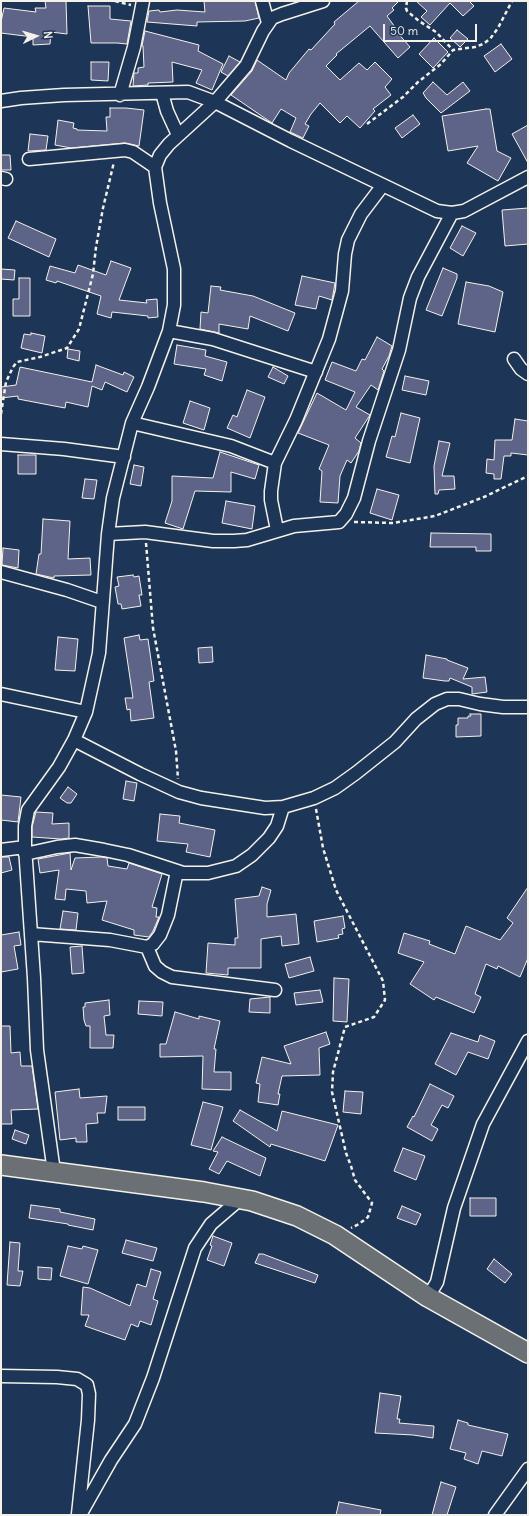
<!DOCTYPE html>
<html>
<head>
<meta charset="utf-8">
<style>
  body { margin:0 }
  #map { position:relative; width:529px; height:1516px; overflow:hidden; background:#1d3557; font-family:Delius,sans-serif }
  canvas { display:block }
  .frame { position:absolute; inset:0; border:2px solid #f4f1e8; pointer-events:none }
  .north { position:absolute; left:16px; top:16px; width:40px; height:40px; -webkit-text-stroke:3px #1d3557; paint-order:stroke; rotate:85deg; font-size:11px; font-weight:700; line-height:16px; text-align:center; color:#f4f1e8 }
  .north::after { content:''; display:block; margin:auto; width:14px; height:18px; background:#f4f1e8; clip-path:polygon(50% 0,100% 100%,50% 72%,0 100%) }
  .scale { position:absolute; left:383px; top:24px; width:94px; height:18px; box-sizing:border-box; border:2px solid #f4f1e8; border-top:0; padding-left:5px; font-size:12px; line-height:14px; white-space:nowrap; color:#f4f1e8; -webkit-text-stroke:3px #1d3557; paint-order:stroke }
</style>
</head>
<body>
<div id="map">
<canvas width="529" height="1516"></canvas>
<div class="frame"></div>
<div class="north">N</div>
<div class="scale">50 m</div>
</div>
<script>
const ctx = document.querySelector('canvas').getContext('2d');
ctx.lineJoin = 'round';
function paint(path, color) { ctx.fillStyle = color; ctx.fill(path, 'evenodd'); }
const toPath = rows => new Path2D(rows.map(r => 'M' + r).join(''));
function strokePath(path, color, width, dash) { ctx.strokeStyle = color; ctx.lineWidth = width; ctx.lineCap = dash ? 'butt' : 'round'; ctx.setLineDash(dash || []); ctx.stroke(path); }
const building = toPath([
  [45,1,66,1,67,34,51,32,50,44,33,45,33,37,1,33,1,22,4,8,36,12,35,8,46,8,45,1],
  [204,1,255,1,259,18,245,21,197,22,197,26,147,22,149,11,159,10,160,12,177,10,205,12,204,1],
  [359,1,399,1,392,8,394,10,387,16,397,30,396,31,410,47,398,58,370,26,336,54,337,55,326,66,340,80,359,63,367,70,375,62,392,79,385,87,391,95,373,109,375,111,360,128,347,116,340,123,320,103,311,114,305,124,309,126,303,138,290,132,296,118,281,109,272,123,231,95,252,71,257,60,286,80,289,73,309,49,311,50,335,24,334,22,359,1],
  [416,1,469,1,474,6,463,16,450,3,430,25,421,17,427,11,416,1],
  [88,6,110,6,110,19,131,21,127,44,117,43,91,43,88,6],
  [457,30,468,39,460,47,450,38,457,30],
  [145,31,199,45,198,51,223,64,212,90,196,83,202,70,172,62,173,82,148,83,148,85,133,86,134,73,138,73,138,68,144,67,143,46,142,46,145,31],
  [434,38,448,52,433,68,419,54,434,38],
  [501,44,512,59,495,72,484,56,501,44],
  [229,56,240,62,228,76,221,72,229,56],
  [91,62,109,62,108,81,91,80,91,62],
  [433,82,447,95,463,82,470,91,441,113,426,98,423,93,433,82],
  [110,108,126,108,144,110,139,146,125,143,71,148,55,145,58,120,74,123,73,128,77,129,77,130,107,131,106,117,110,117,110,108],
  [486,109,490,109,497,151,511,158,498,181,467,163,478,146,448,151,442,116,486,109],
  [413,115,420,124,402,138,395,128,413,115],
  [528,125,528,163,512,134,528,125],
  [30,134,48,136,46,150,28,151,30,134],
  [1,155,10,155,11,170,1,170,1,155],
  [528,208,528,244,505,246,502,210,528,208],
  [16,221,56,239,49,257,8,238,16,221],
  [462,226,476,233,463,256,450,248,462,226],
  [111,261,131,268,119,300,147,303,146,300,157,299,158,317,148,318,148,316,112,312,111,318,97,314,101,296,57,281,56,283,46,280,50,266,75,273,78,265,106,275,111,261],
  [443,268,457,274,457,278,442,316,426,310,443,268],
  [1,269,15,270,14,280,1,279,1,269],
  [302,276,335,283,332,300,319,296,316,309,295,305,302,276],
  [19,278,30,278,30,316,13,316,13,299,19,299,19,278],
  [466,282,489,286,503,292,495,332,458,324,466,282],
  [211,286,221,287,220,290,253,296,295,313,288,331,250,316,248,329,219,324,219,333,200,329,201,312,208,313,211,286],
  [31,333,45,336,42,353,21,348,24,334,31,335,31,333],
  [377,337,392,346,389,356,382,369,384,371,378,390,371,385,356,407,370,415,355,438,361,443,359,451,351,463,347,460,340,476,338,503,320,502,322,471,319,469,329,445,298,433,317,393,346,410,355,392,325,380,332,362,356,371,362,359,365,360,377,337],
  [177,345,206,350,205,356,227,362,222,381,204,375,206,369,174,364,177,345],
  [68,349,80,351,79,361,67,358,68,349],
  [96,365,123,375,124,372,134,377,127,392,105,382,102,390,92,386,88,407,66,402,65,408,18,399,18,396,1,398,1,387,16,385,20,367,92,382,96,365],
  [273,367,288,376,284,384,268,377,273,367],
  [405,376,429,381,426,395,402,390,405,376],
  [247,390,265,397,250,438,227,428,233,415,237,417,247,390],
  [190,401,210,408,204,430,183,423,190,401],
  [401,413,420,418,410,463,386,457,392,436,395,437,401,413],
  [515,419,528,421,528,455,511,453,511,456,504,456,501,479,494,479,494,474,486,473,487,459,494,460,495,440,512,440,515,419],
  [439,441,450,443,442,476,454,476,455,489,439,490,438,494,435,494,434,466,439,441],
  [220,452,259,465,255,479,231,472,231,492,195,491,183,529,165,523,172,501,172,476,213,478,220,452],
  [18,455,36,455,36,474,18,474,18,455],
  [134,465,144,467,141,486,130,484,134,465],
  [85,479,97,480,94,499,82,498,85,479],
  [377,489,399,495,392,520,370,513,377,489],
  [226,501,255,506,252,529,222,523,226,501],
  [43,519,70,521,68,559,90,558,91,575,54,576,54,578,36,574,39,554,41,554,43,519],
  [431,533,491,534,491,551,476,551,476,547,430,547,431,533],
  [3,548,19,550,18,568,2,565,3,548],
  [133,575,134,577,139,576,142,595,139,595,141,606,122,609,121,604,118,604,115,587,119,586,117,577,133,575],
  [139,635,140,640,148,639,154,681,149,682,154,718,131,721,130,709,127,710,125,698,133,698,124,638,139,635],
  [58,637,78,639,75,671,55,670,58,637],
  [212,647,213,662,199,663,198,648,212,647],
  [426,655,447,659,447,660,468,668,463,679,485,677,487,692,472,694,472,687,450,678,449,681,445,681,423,678,426,655],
  [470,714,481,714,481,736,456,737,456,725,458,725,458,718,468,718,468,716,471,716,470,714],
  [126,781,137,783,134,801,123,799,126,781],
  [68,787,77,794,71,803,67,803,60,798,68,787],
  [1,795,21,797,18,822,1,820,1,795],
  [36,812,53,813,52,824,69,823,69,838,61,839,32,837,32,827,36,812],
  [160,814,180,816,179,823,215,830,210,857,186,852,188,844,157,841,160,814],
  [70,853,71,870,75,858,101,857,107,858,108,866,127,869,129,863,162,874,152,907,157,908,156,917,159,917,153,931,149,937,134,935,134,930,102,920,107,901,87,903,86,891,66,889,65,900,55,899,59,870,40,873,38,859,70,853],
  [1,857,9,857,12,870,1,873,1,857],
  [262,887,271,890,267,904,267,917,296,914,299,944,282,946,281,936,261,939,261,968,228,968,228,975,206,973,208,943,235,945,235,938,238,938,235,899,259,896,262,887],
  [528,887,528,958,520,977,498,966,497,969,486,964,475,994,481,997,474,1013,436,997,434,1000,410,984,424,962,398,953,404,933,430,941,429,944,455,954,466,926,500,940,513,923,507,918,528,887],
  [63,911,78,913,76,930,60,929,63,911],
  [343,916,345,928,342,929,343,934,338,935,339,938,317,942,314,921,343,916],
  [19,932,21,945,14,946,18,969,1,972,1,935,19,932],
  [82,946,84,973,72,974,70,947,82,946],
  [310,957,314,971,289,978,285,964,310,957],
  [334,978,349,979,347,1022,333,1021,334,978],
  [320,990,323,1002,296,1005,294,993,320,990],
  [270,997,270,1013,249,1012,250,999,270,997],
  [109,1000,110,1015,104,1016,106,1035,114,1035,113,1048,90,1048,90,1026,86,1026,84,1020,83,1007,85,1007,85,1003,109,1000],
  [139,1001,163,1002,162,1016,138,1014,139,1001],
  [175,1012,199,1019,199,1016,220,1021,214,1049,216,1049,214,1072,231,1072,231,1090,202,1089,203,1056,160,1057,160,1044,166,1044,175,1012],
  [1,1026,10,1026,11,1053,20,1052,21,1066,32,1066,38,1109,11,1110,12,1124,1,1124,1,1026],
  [326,1032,330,1044,319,1048,320,1075,282,1076,278,1094,280,1094,278,1105,258,1102,260,1084,256,1083,262,1057,291,1064,284,1046,326,1032],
  [451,1033,478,1042,480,1035,495,1041,488,1059,468,1052,456,1075,435,1064,451,1033],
  [430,1084,454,1096,448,1108,442,1105,431,1125,438,1129,432,1141,407,1127,413,1116,414,1117,430,1084],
  [79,1089,80,1098,107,1096,105,1113,97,1113,98,1123,86,1124,87,1142,76,1142,76,1138,60,1140,55,1092,79,1089],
  [345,1091,363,1092,361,1114,343,1112,345,1091],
  [203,1102,223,1107,211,1150,191,1145,203,1102],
  [118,1107,145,1107,145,1120,118,1120,118,1107],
  [240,1110,277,1131,282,1111,338,1125,325,1161,271,1144,270,1147,233,1121,240,1110],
  [15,1130,29,1135,26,1144,12,1139,15,1130],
  [222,1137,266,1158,260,1176,227,1161,219,1174,209,1169,218,1152,213,1151,222,1137],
  [403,1148,425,1156,416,1180,394,1171,403,1148],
  [470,1198,496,1198,496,1216,470,1216,470,1198],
  [31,1205,60,1209,60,1212,95,1219,93,1230,68,1225,68,1224,29,1218,31,1205],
  [402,1206,421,1214,416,1225,397,1218,402,1206],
  [213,1236,232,1243,224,1266,207,1260,212,1246,210,1245,213,1236],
  [126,1240,157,1248,153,1261,122,1253,126,1240],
  [10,1242,20,1243,18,1271,23,1271,20,1286,7,1285,10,1242],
  [68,1246,82,1249,83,1246,98,1250,88,1284,60,1276,68,1246],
  [259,1254,263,1254,318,1275,315,1283,255,1263,259,1254],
  [494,1259,512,1274,505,1283,487,1269,494,1259],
  [38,1267,52,1268,51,1280,38,1279,38,1267],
  [151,1269,161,1272,153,1299,158,1301,151,1325,140,1321,138,1327,131,1324,125,1340,85,1326,89,1315,81,1315,83,1287,90,1288,130,1306,137,1284,146,1287,151,1269],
  [380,1393,401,1396,397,1419,400,1419,399,1423,434,1426,433,1438,413,1435,375,1433,380,1393],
  [458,1420,468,1423,468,1425,508,1434,502,1456,482,1451,478,1464,464,1459,466,1453,450,1449,458,1420],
  [441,1482,456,1487,447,1515,432,1515,441,1482],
  [339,1502,381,1510,380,1515,336,1515,339,1502]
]);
const path = toPath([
  [115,1,131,5],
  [407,1,406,8,407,11,419,21,436,32,453,50],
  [367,124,403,97,418,82,441,64,453,50,475,47,483,44,490,39,498,28,512,1],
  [1,414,6,382,13,367,17,362,40,357,67,348,79,329,93,274,96,247,103,208,114,162],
  [354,522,393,523,435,516,484,497,528,476],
  [146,543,153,628,176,751,178,779],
  [316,809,323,848,336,890,383,981,385,1000,374,1017,345,1027,333,1072,332,1092,346,1153,351,1166,355,1180,372,1203,368,1217,359,1224,351,1228]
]);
const minor = toPath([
  [262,1,268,23],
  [162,93,167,111,178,135],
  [120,95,134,47,143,1],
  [1,101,21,98,64,95,188,92,215,102,291,141,437,211,452,213,464,211,528,177],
  [29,159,125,150,133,152,155,167],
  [1,178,6,179],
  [169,331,213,339,316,372],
  [514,359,521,369,528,374],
  [132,423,231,446,275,463],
  [1,444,64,449,124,457],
  [277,530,271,500,271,491,275,463,296,420,329,339,342,291,345,254,348,240,361,214,383,185],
  [108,534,145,532,213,541,234,541,247,540,294,526,339,522,346,514,354,498,369,441,399,350,410,298,418,277,452,213],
  [1,572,67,590,102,602],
  [1,694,86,712],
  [74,740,140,774,179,792,201,798,265,808,283,807,314,798,335,788,356,773,395,742,416,719,435,704,447,699,459,699,480,704,503,707,528,707],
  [1,850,25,847],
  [25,854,57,847,75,845,104,850,128,855,183,873,208,873,236,866,252,855,269,838,277,826,283,807],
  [31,934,110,940,147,947,153,944,160,935,168,915,177,871],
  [147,947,155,966,162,972,172,977,275,990],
  [54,1172,37,1050,34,978,25,847,25,826,28,810,59,767,74,740,86,712,99,653,108,534,113,498,132,423,148,387,169,331,174,305,174,269,160,203,155,167,160,155,169,144,215,102,246,66,263,31,272,18,282,14,323,1],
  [428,1297,437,1282,454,1208,483,1124,528,1041],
  [1,1376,57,1377,77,1379,87,1385,89,1394,88,1420,78,1514],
  [80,1515,111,1460,135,1424,153,1378,195,1248,211,1224,240,1199],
  [495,1515,528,1469]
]);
const primary = toPath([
  [1,1165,204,1192,252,1201,297,1216,335,1235,428,1297,528,1353]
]);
paint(building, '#5e6388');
strokePath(building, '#f4f1e8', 1);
strokePath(minor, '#f4f1e8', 15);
strokePath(primary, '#f4f1e8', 22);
strokePath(path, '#f4f1e8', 2.5, [4, 3]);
strokePath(minor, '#1d3557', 12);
strokePath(primary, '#6b7074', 19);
</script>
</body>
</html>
